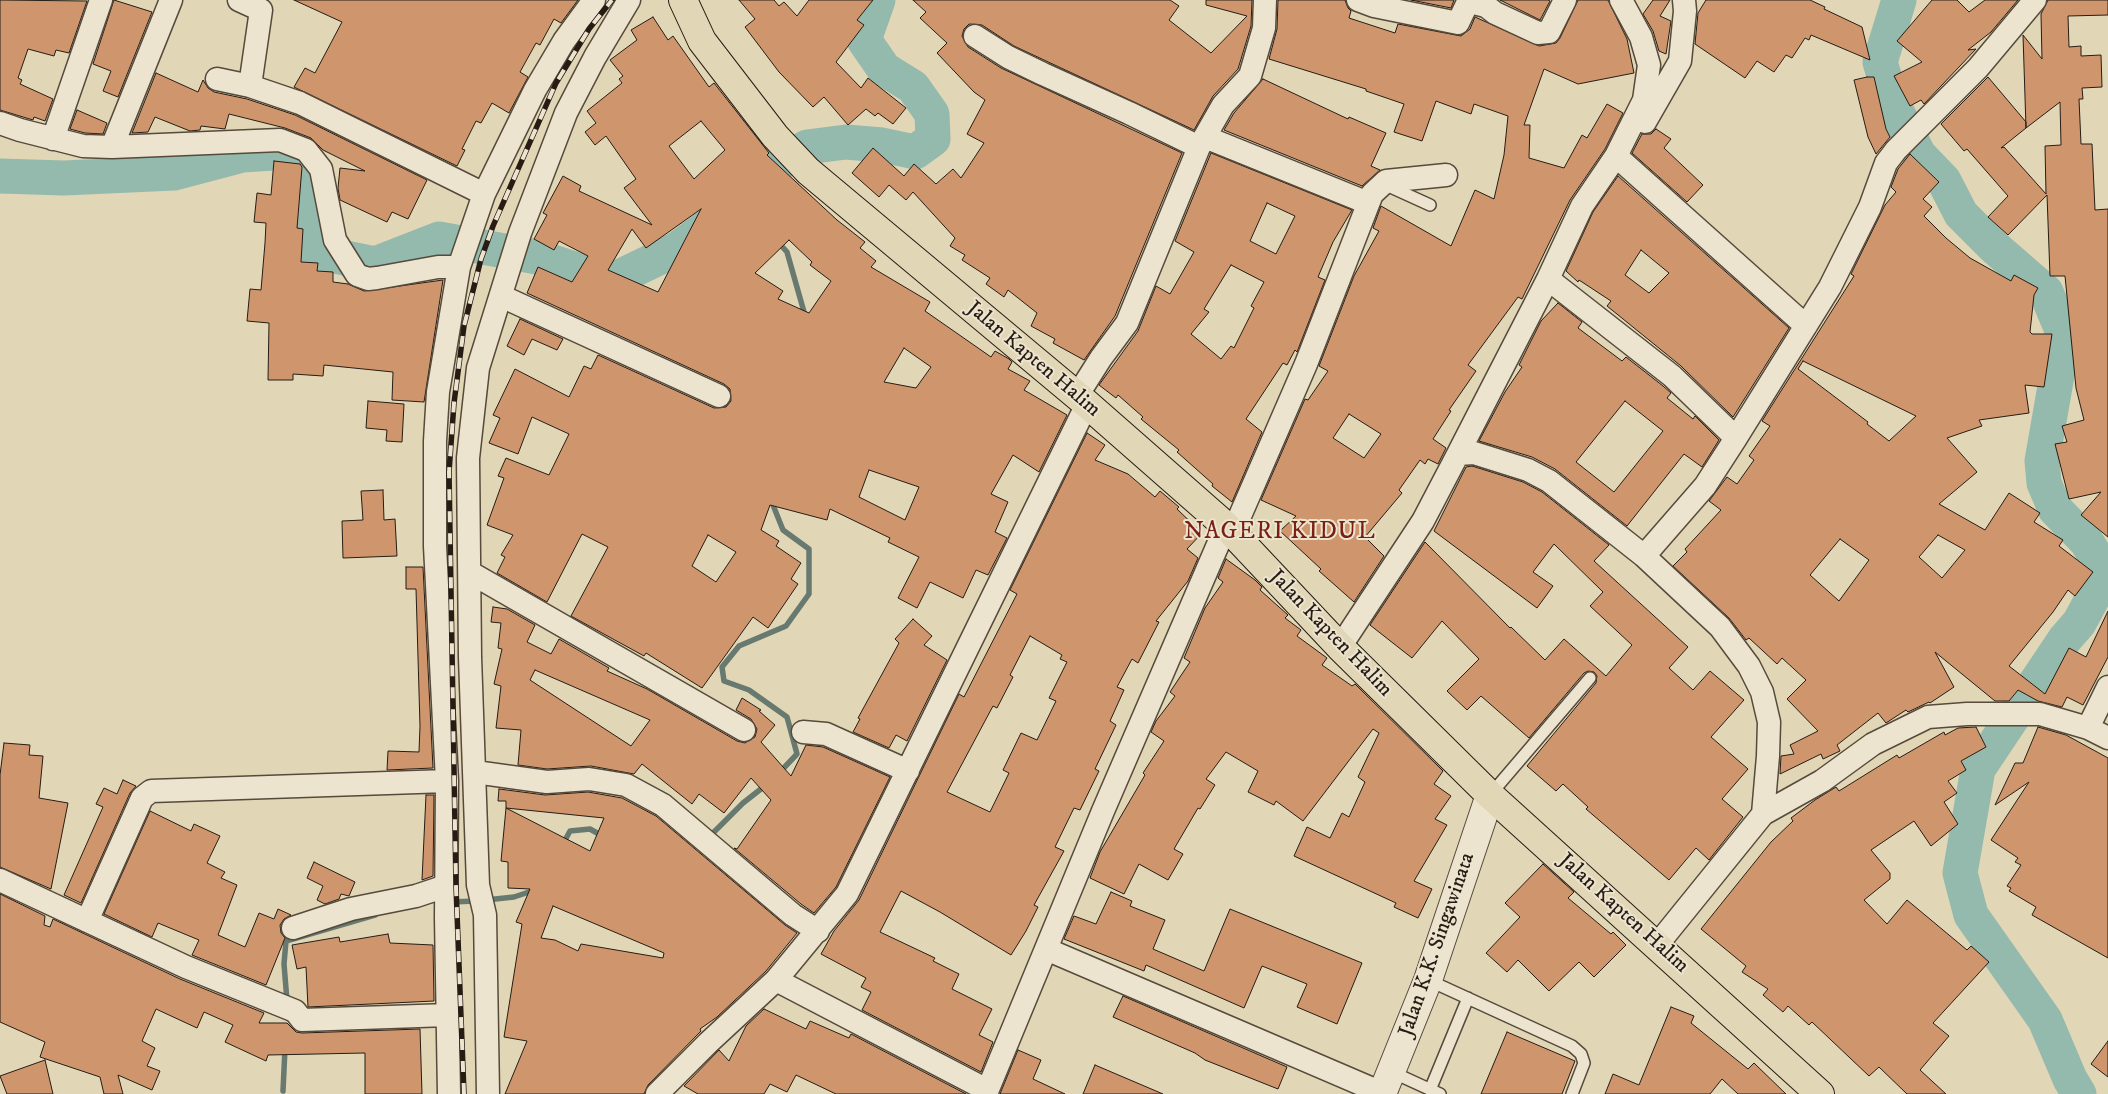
<!DOCTYPE html>
<html>
<head>
<meta charset="utf-8">
<style>
  body { margin:0 }
  canvas { display:block; background:#e1d6b5 }
</style>
</head>
<body>
<canvas width="2108" height="1094"></canvas>
<script>
const ctx = document.querySelector('canvas').getContext('2d');
ctx.lineJoin = 'round';
const toPath = rows => new Path2D(rows.map(r => 'M' + r).join(''));
function strokePath(path, color, width, dash) { ctx.strokeStyle = color; ctx.lineWidth = width; ctx.lineCap = dash ? 'butt' : 'round'; ctx.setLineDash(dash || []); ctx.stroke(path); }
function paint(path, color) { ctx.fillStyle = color; ctx.fill(path, 'evenodd'); }
function label(font, color, halo, rows, align = 'center') {
  ctx.font = font + ' "IM FELL DW Pica",serif'; ctx.lineWidth = 4; ctx.setLineDash([]); ctx.textBaseline = 'middle'; ctx.strokeStyle = halo; ctx.fillStyle = color; for (const [text, x, y, turn = 0] of rows) {
    ctx.save(); ctx.translate(x, y); ctx.rotate((+turn || 0) * Math.PI / 180); ctx.textAlign = isNaN(turn) ? turn : align; if (halo) ctx.strokeText(text, 0, 0); ctx.fillText(text, 0, 0); ctx.restore();
  }
}
const stream = toPath([
  [778,242,787,252,806,319],
  [771,500,783,530,809,549,809,594,786,626,739,646,722,667,724,681,749,690,787,717,797,754,780,772],
  [708,838,743,803,766,785],
  [563,844,570,831,590,829,604,837],
  [486,900,514,897,535,890],
  [451,902,476,901],
  [287,1001,284,964,286,941,375,915],
  [283,1091,285,1048]
]);
const river = toPath([
  [1899,0,1880,62,1892,102,1919,155,1944,181,1961,214,1993,246,2046,292,2064,335,2042,461,2044,483,2055,509,2086,541,2105,571,2098,588,2079,623,2065,639,1978,769,1960,873,1971,915,2045,1020,2070,1079,2079,1094],
  [0,176,64,178,174,173,242,155,274,153,293,155,302,159,306,165,310,251,375,264,439,239,537,257,580,271,615,279,677,249,739,203,758,176,807,147,846,142,882,145,915,152,933,139,932,114,913,87,884,69,864,40,878,0]
]);
const building = toPath([
  [0,0,87,1,69,53,56,50,54,56,28,49,18,78,22,80,20,84,53,99,45,121,34,117,33,120,0,110,0,0],
  [114,0,152,12,118,97,103,91,111,71,93,64,114,0],
  [294,0,578,0,561,23,554,19,540,45,536,43,520,72,528,77,509,113,492,103,481,123,476,121,462,149,465,150,457,166,294,87,305,68,315,73,342,22,294,0],
  [739,0,774,0,779,6,784,2,797,16,809,0,873,0,857,20,864,25,836,62,861,88,868,78,906,108,893,124,878,113,875,116,866,109,848,125,824,97,813,107,779,72,745,27,755,19,739,0],
  [913,0,1170,0,1179,6,1169,20,1211,53,1247,16,1206,5,1206,0,1252,0,1251,26,1238,69,1213,96,1194,130,1014,46,982,25,969,24,964,29,962,36,968,47,1001,68,1182,153,1115,316,1084,360,1053,343,1055,339,1031,326,1037,313,1008,290,1004,297,986,284,990,278,962,260,965,255,950,246,955,238,913,192,906,200,889,185,879,197,852,173,873,148,904,176,914,164,936,184,953,169,961,178,984,143,967,134,985,100,974,92,937,53,947,43,920,18,926,12,913,0],
  [1278,0,1345,0,1348,8,1351,11,1349,18,1395,33,1398,24,1461,36,1470,29,1475,17,1539,46,1556,43,1560,38,1578,0,1608,0,1627,39,1634,73,1578,84,1544,69,1524,125,1530,125,1529,158,1564,168,1582,135,1587,138,1607,104,1623,113,1605,149,1570,200,1522,299,1518,297,1468,365,1476,371,1449,410,1451,411,1433,439,1446,448,1438,464,1428,459,1425,464,1420,460,1399,490,1402,493,1365,537,1384,556,1354,602,1319,571,1321,569,1280,531,1296,516,1261,500,1305,399,1308,400,1328,371,1319,366,1354,276,1379,231,1373,228,1381,206,1451,246,1475,190,1494,199,1504,155,1508,116,1474,104,1471,114,1436,101,1422,141,1394,132,1404,104,1366,91,1366,89,1269,59,1277,29,1278,0],
  [1349,414,1381,434,1364,458,1333,438,1349,414],
  [1411,0,1454,0,1451,8,1411,0],
  [1500,0,1548,0,1550,1,1540,20,1500,0],
  [1653,0,1670,0,1660,16,1671,21,1666,54,1659,51,1653,31,1643,14,1653,0],
  [1706,0,1810,0,1825,7,1824,9,1862,27,1870,60,1811,35,1809,40,1805,38,1792,58,1786,55,1774,72,1757,61,1745,78,1695,44,1698,13,1706,0],
  [1932,0,1957,0,1969,12,1985,0,2018,0,1991,32,1968,50,1976,49,1924,104,1921,100,1910,106,1894,76,1922,62,1897,41,1932,0],
  [2048,0,2108,0,2108,15,2068,16,2069,47,2081,46,2081,56,2101,55,2102,87,2082,88,2083,99,2079,99,2081,144,2092,144,2095,210,2108,209,2108,537,2081,515,2101,492,2069,499,2055,444,2067,442,2062,426,2084,420,2076,388,2065,276,2050,276,2047,195,2008,235,1988,217,2008,196,1967,149,1964,151,1941,124,1988,77,2026,122,2026,128,2001,148,2004,147,2046,194,2045,146,2061,145,2060,102,2026,128,2023,35,2042,59,2041,14,2048,0],
  [653,17,668,40,673,36,709,87,714,83,769,153,767,155,837,220,865,242,860,248,876,261,871,267,930,302,925,311,991,357,995,351,1009,359,1012,362,1008,369,1030,381,1024,390,1067,415,1039,472,1013,455,991,494,1008,502,995,532,1007,538,988,575,976,570,963,598,930,582,917,608,898,598,919,557,888,542,890,538,830,509,827,520,770,505,761,530,779,541,776,546,801,563,791,579,798,584,768,628,753,617,702,688,646,653,644,656,571,616,608,547,582,534,547,602,497,573,505,557,501,555,513,535,487,525,504,478,498,476,506,458,549,475,569,434,532,417,518,454,489,443,500,418,493,415,515,369,569,397,584,366,591,369,598,355,714,408,726,407,731,401,730,389,724,384,527,293,538,267,572,282,588,256,559,241,554,250,534,239,547,215,543,213,563,176,581,186,579,191,652,225,624,188,636,179,606,136,595,145,585,132,596,123,587,111,622,83,619,79,623,76,610,60,637,40,631,30,653,17],
  [701,121,725,150,694,179,669,146,701,121],
  [701,209,658,292,608,270,632,229,646,248,701,209],
  [789,240,812,262,810,265,831,281,809,313,778,299,783,291,755,273,789,240],
  [904,348,931,367,916,388,884,382,904,348],
  [869,470,919,487,905,520,859,497,869,470],
  [708,535,736,552,716,582,692,566,708,535],
  [156,73,198,92,203,80,208,88,214,92,247,99,295,115,427,180,408,219,392,212,387,222,340,200,338,188,340,168,365,171,323,150,311,138,285,128,229,114,225,129,201,126,200,130,190,131,155,117,148,132,132,133,156,73],
  [1867,77,1874,77,1886,129,1890,137,1876,154,1868,137,1854,80,1867,77],
  [1263,79,1348,119,1349,117,1386,133,1371,166,1380,170,1362,186,1224,130,1234,113,1263,79],
  [77,110,107,123,103,134,85,133,70,129,77,110],
  [1656,129,1671,139,1664,148,1703,185,1687,202,1632,153,1642,134,1651,134,1656,129],
  [1211,153,1352,210,1333,242,1318,277,1325,280,1297,352,1295,350,1287,365,1283,363,1246,419,1262,432,1232,502,1212,486,1213,484,1177,452,1179,450,1141,419,1143,417,1118,395,1116,398,1099,385,1138,331,1156,286,1170,294,1194,252,1175,241,1211,153],
  [1267,203,1295,216,1276,254,1250,241,1267,203],
  [1231,265,1264,282,1251,306,1254,308,1234,348,1231,346,1221,359,1191,334,1209,312,1204,309,1231,265],
  [1910,154,1939,182,1923,199,1932,207,1924,216,1946,238,1970,258,2011,281,2014,275,2038,288,2034,295,2030,332,2032,334,2052,334,2044,387,2025,385,2029,413,1979,420,1982,426,1947,438,1977,472,1939,504,1985,530,2009,493,2040,513,2034,522,2063,540,2059,546,2093,572,2075,596,2068,590,2053,612,2009,666,2045,694,2069,648,2086,657,2108,611,2108,657,2083,705,2067,697,2062,707,2038,701,2018,690,2009,701,1995,701,1935,652,1954,687,1930,703,1929,702,1908,712,1906,710,1886,723,1878,713,1837,745,1840,751,1823,759,1821,754,1780,774,1781,756,1794,754,1790,745,1818,731,1787,699,1806,680,1782,658,1777,664,1749,638,1746,640,1729,618,1673,566,1687,552,1685,549,1721,510,1709,501,1727,477,1737,484,1754,460,1749,456,1770,426,1762,421,1854,276,1851,274,1885,205,1896,192,1891,187,1898,169,1910,154],
  [1803,361,1916,416,1889,441,1867,424,1868,422,1798,369,1803,361],
  [1938,535,1965,550,1942,578,1919,557,1938,535],
  [1840,539,1869,560,1839,601,1810,575,1840,539],
  [274,161,300,164,302,167,297,228,303,229,301,262,318,263,317,271,333,272,333,282,348,284,364,291,443,280,424,402,392,400,393,372,324,365,323,376,293,374,293,380,268,380,269,323,247,321,250,289,261,290,265,243,266,223,254,222,257,193,271,195,274,161],
  [1618,176,1789,328,1733,417,1681,366,1607,306,1611,301,1579,280,1578,282,1566,271,1593,212,1618,176],
  [1641,250,1669,273,1649,293,1625,275,1641,250],
  [1558,303,1582,322,1578,328,1622,361,1626,357,1663,386,1671,393,1667,398,1693,419,1695,416,1719,440,1702,467,1684,454,1627,526,1555,469,1532,457,1479,441,1505,392,1522,367,1519,365,1541,321,1558,303],
  [1625,401,1663,431,1614,492,1576,462,1625,401],
  [520,319,563,339,557,350,532,339,524,355,507,346,520,319],
  [368,401,404,404,402,442,386,441,387,430,366,428,368,401],
  [1087,433,1105,445,1095,460,1128,474,1155,497,1160,491,1179,507,1177,509,1202,533,1187,549,1198,558,1188,581,1156,621,1159,622,1138,663,1132,659,1117,687,1124,690,1110,721,1116,725,1095,769,1099,771,1080,810,1074,808,1055,847,1064,851,1034,905,1038,907,1026,931,1011,955,940,912,901,891,880,932,935,958,933,961,959,974,952,989,992,1009,979,1035,993,1042,981,1072,862,1010,871,992,861,987,866,978,821,954,834,931,859,900,959,694,964,697,1017,594,1010,590,1087,433],
  [1030,636,1062,655,1060,659,1067,662,1049,698,1056,701,1037,740,1021,733,1003,770,1009,773,990,812,947,792,993,706,997,708,1013,677,1010,675,1030,636],
  [1472,466,1523,482,1542,492,1609,545,1594,561,1688,647,1669,668,1693,690,1710,671,1744,700,1711,737,1748,769,1722,799,1743,817,1709,860,1696,848,1669,880,1586,809,1588,807,1563,784,1556,791,1527,766,1596,683,1597,676,1594,672,1588,671,1584,673,1529,738,1481,696,1467,710,1447,691,1479,659,1442,621,1412,658,1370,625,1425,542,1510,628,1511,627,1545,660,1564,639,1606,676,1632,645,1590,606,1603,592,1554,544,1533,572,1553,586,1537,608,1434,531,1466,467,1472,466],
  [383,490,384,520,395,519,397,556,343,558,342,521,363,520,361,491,383,490],
  [1226,559,1255,580,1262,587,1260,590,1288,615,1285,618,1301,630,1297,636,1327,658,1322,665,1352,686,1355,684,1443,771,1434,784,1451,796,1435,819,1447,825,1414,881,1432,889,1418,918,1394,907,1396,903,1294,856,1307,827,1330,838,1342,813,1349,817,1365,782,1358,777,1379,733,1373,729,1303,821,1276,801,1274,805,1248,792,1258,771,1226,752,1206,779,1215,785,1200,809,1198,808,1174,849,1183,854,1168,880,1139,864,1124,894,1090,878,1100,852,1145,775,1143,773,1164,741,1151,732,1156,721,1175,696,1170,692,1190,662,1184,658,1205,608,1223,582,1218,578,1226,559],
  [406,567,423,567,433,768,387,770,388,751,419,752,420,726,416,589,406,589,406,567],
  [493,607,507,609,535,625,527,642,551,654,559,639,609,668,607,671,647,689,737,741,745,743,755,737,757,729,751,719,736,710,742,698,761,710,759,711,775,725,761,742,791,776,806,745,823,747,890,777,836,887,814,913,801,904,734,848,737,849,771,800,751,778,724,813,699,794,692,804,642,764,634,774,591,766,547,769,518,765,521,730,496,728,501,686,494,684,502,649,498,648,501,623,491,622,493,607],
  [535,670,650,720,631,746,530,680,535,670],
  [913,619,932,636,924,645,947,660,907,741,896,735,889,748,853,732,860,719,858,718,899,643,895,639,913,619],
  [1976,727,1986,747,1961,761,1966,770,1948,781,1957,793,1944,802,1958,824,1931,846,1914,821,1871,850,1890,873,1890,879,1864,900,1887,924,1907,900,1967,950,1971,946,1989,962,1933,1023,1949,1036,1920,1070,1946,1094,1907,1094,1879,1067,1869,1076,1812,1022,1809,1025,1788,1006,1783,1012,1763,995,1768,989,1742,972,1746,966,1701,929,1771,842,1793,821,1791,818,1815,800,1836,787,1839,791,1897,755,1899,758,1944,732,1945,735,1958,728,1976,727],
  [2038,727,2066,735,2108,758,2108,958,2032,915,2036,907,2009,891,2011,888,2007,886,2021,865,2015,862,2018,858,1991,840,2029,782,1995,805,2015,763,2023,763,2038,727],
  [4,743,30,745,29,755,43,756,39,798,68,803,51,889,0,867,0,775,4,743],
  [123,780,136,786,130,793,81,903,64,895,103,807,96,804,104,788,117,794,123,780],
  [499,789,545,795,588,792,622,798,656,816,785,925,797,933,766,971,717,1017,700,1029,701,1031,648,1085,644,1094,505,1094,527,1041,504,1037,522,924,516,922,530,889,508,888,508,862,501,861,506,808,590,851,604,818,506,808,506,801,498,801,499,789],
  [553,906,664,953,663,958,581,944,578,951,555,940,541,938,553,906],
  [426,795,434,795,433,876,422,880,426,795],
  [150,811,191,831,194,824,220,836,207,863,225,872,221,878,237,885,218,935,245,947,259,913,274,919,278,909,291,915,284,919,280,925,281,933,285,938,266,985,192,955,199,940,158,923,152,937,104,914,150,811],
  [314,862,355,882,349,896,341,894,339,899,325,904,317,900,323,886,307,878,314,862],
  [1543,864,1574,892,1568,898,1611,934,1613,932,1626,945,1594,977,1579,962,1549,991,1518,960,1507,972,1486,953,1520,917,1505,903,1543,864],
  [1111,892,1132,901,1130,906,1165,920,1153,949,1204,971,1230,909,1362,963,1337,1024,1297,1007,1307,984,1262,966,1244,1008,1146,965,1144,971,1064,939,1074,916,1096,924,1111,892],
  [0,894,45,916,44,925,50,927,53,919,180,979,264,1013,259,1023,287,1023,296,1032,302,1033,420,1029,422,1094,365,1094,365,1053,268,1055,266,1061,225,1042,233,1025,204,1012,197,1028,156,1009,142,1041,155,1048,147,1066,160,1071,152,1090,118,1075,123,1094,104,1094,100,1077,40,1057,45,1042,0,1022,0,894],
  [388,934,390,943,433,945,434,1001,308,1007,306,967,297,969,292,945,339,937,340,942,388,934],
  [1123,996,1287,1067,1278,1089,1205,1060,1195,1053,1113,1017,1123,996],
  [1671,1007,1694,1016,1691,1023,1748,1069,1754,1063,1786,1094,1738,1094,1722,1079,1710,1094,1605,1094,1613,1074,1639,1085,1671,1007],
  [764,1009,806,1029,810,1021,849,1038,851,1034,966,1094,836,1094,796,1075,787,1092,770,1084,764,1094,698,1094,684,1086,719,1050,729,1061,746,1026,764,1009],
  [1507,1032,1575,1061,1562,1094,1481,1094,1507,1032],
  [2108,1041,2108,1077,2091,1064,2108,1041],
  [1018,1050,1041,1060,1033,1079,1065,1094,1000,1094,1018,1050],
  [45,1060,53,1094,7,1094,0,1076,45,1060],
  [1095,1065,1163,1094,1083,1094,1095,1065]
]);
const service = toPath([
  [1386,185,1430,205],
  [1490,795,1590,678],
  [1428,980,1572,1046,1581,1054,1584,1063,1572,1094],
  [1392,1072,1440,1094],
  [1430,1090,1468,998]
]);
const minor = toPath([
  [239,0,261,10,250,86],
  [1358,0,1374,6,1458,23,1467,4,1474,3,1486,6,1495,13,1538,33,1549,32,1565,0],
  [975,36,1008,57,1043,74,1129,113,1199,147],
  [217,79,250,86,300,103,484,194],
  [1645,122,1680,61,1685,11,1684,0],
  [0,123,20,130,83,146,112,147,171,0],
  [1205,137,1368,203],
  [53,139,101,0],
  [112,147,280,140,306,150,321,169,335,240,357,275,368,279,377,278,438,267,459,267],
  [1616,156,1806,326],
  [1548,279,1672,376,1736,438,1705,486,1644,556],
  [501,296,719,396],
  [1077,396,1101,358,1127,323,1199,147,1223,105,1250,76,1264,28,1265,0],
  [1736,438,1830,287,1870,207,1886,163,1896,150,1978,68,2035,0],
  [1458,454,1548,279,1582,206,1616,156,1644,100,1649,65,1641,37,1621,0],
  [1233,532,1306,364,1372,194,1386,181,1446,175],
  [471,573,744,730],
  [1340,647,1423,521,1458,454,1474,453,1528,470,1549,481,1644,556,1720,627,1749,666,1762,692,1769,722,1768,756,1763,814],
  [2088,728,2108,687],
  [803,732,826,734,908,771],
  [475,772,547,782,589,779,626,785,663,805,793,915,818,931],
  [0,880,186,967,295,1011,302,1020,448,1015],
  [87,921,142,798,151,791,447,781],
  [293,928,351,909,416,896,446,886],
  [1657,945,1763,814,1822,781,1873,744,1928,717,1967,714,2040,714,2088,728,2108,738],
  [1046,949,1382,1093],
  [776,980,987,1090],
  [449,1094,446,918,447,781,435,546,435,441,438,392,459,267,484,194,535,90,564,41,594,0],
  [488,1094,485,915,478,885,470,657,468,458,478,368,520,233,566,113,595,57,629,0],
  [657,1094,708,1043,776,980,847,894,1087,404],
  [986,1094,1103,811,1226,526]
]);
const tertiary = toPath([
  [1382,1094,1428,980,1490,795]
]);
const primary = toPath([
  [683,0,702,41,775,136,808,171,1087,404,1226,526,1340,647,1490,795,1820,1094]
]);
const rail = toPath([
  [464,1094,456,887,449,472,454,403,464,326,481,259,493,226,556,83,589,29,612,0]
]);
const streetNames = [
  ["Jalan Kapten Halim",1033,360,40],
  ["Jalan Kapten Halim",1330,634,46],
  ["Jalan Kapten Halim",1623,914,42],
  ["Jalan K.K. Singawinata",1438,945,-71]
];
const quarterNames = [
  ["NAGERI KIDUL",1280,533]
];
strokePath(stream, '#687a70', 5.5);
strokePath(river, '#94b9ad', 35);
paint(building, '#cf966e');
strokePath(building, '#271c14', 1);
strokePath(service, '#564a3c', 14);
strokePath(minor, '#564a3c', 25);
strokePath(tertiary, '#564a3c', 30);
strokePath(primary, '#271c14', 30);
strokePath(service, '#ece4cf', 11);
strokePath(minor, '#ece4cf', 22);
strokePath(tertiary, '#ece4cf', 28);
strokePath(primary, '#e1d6b5', 28);
strokePath(rail, '#271c14', 5.5);
strokePath(rail, '#ece4cf', 4, [11]);
label('21px', '#271c14', '#ece4cf', streetNames);
ctx.letterSpacing = '1px';
label('24px', '#7a1f14', '#ece4cf', quarterNames);
ctx.letterSpacing = '0px';
</script>
</body>
</html>
